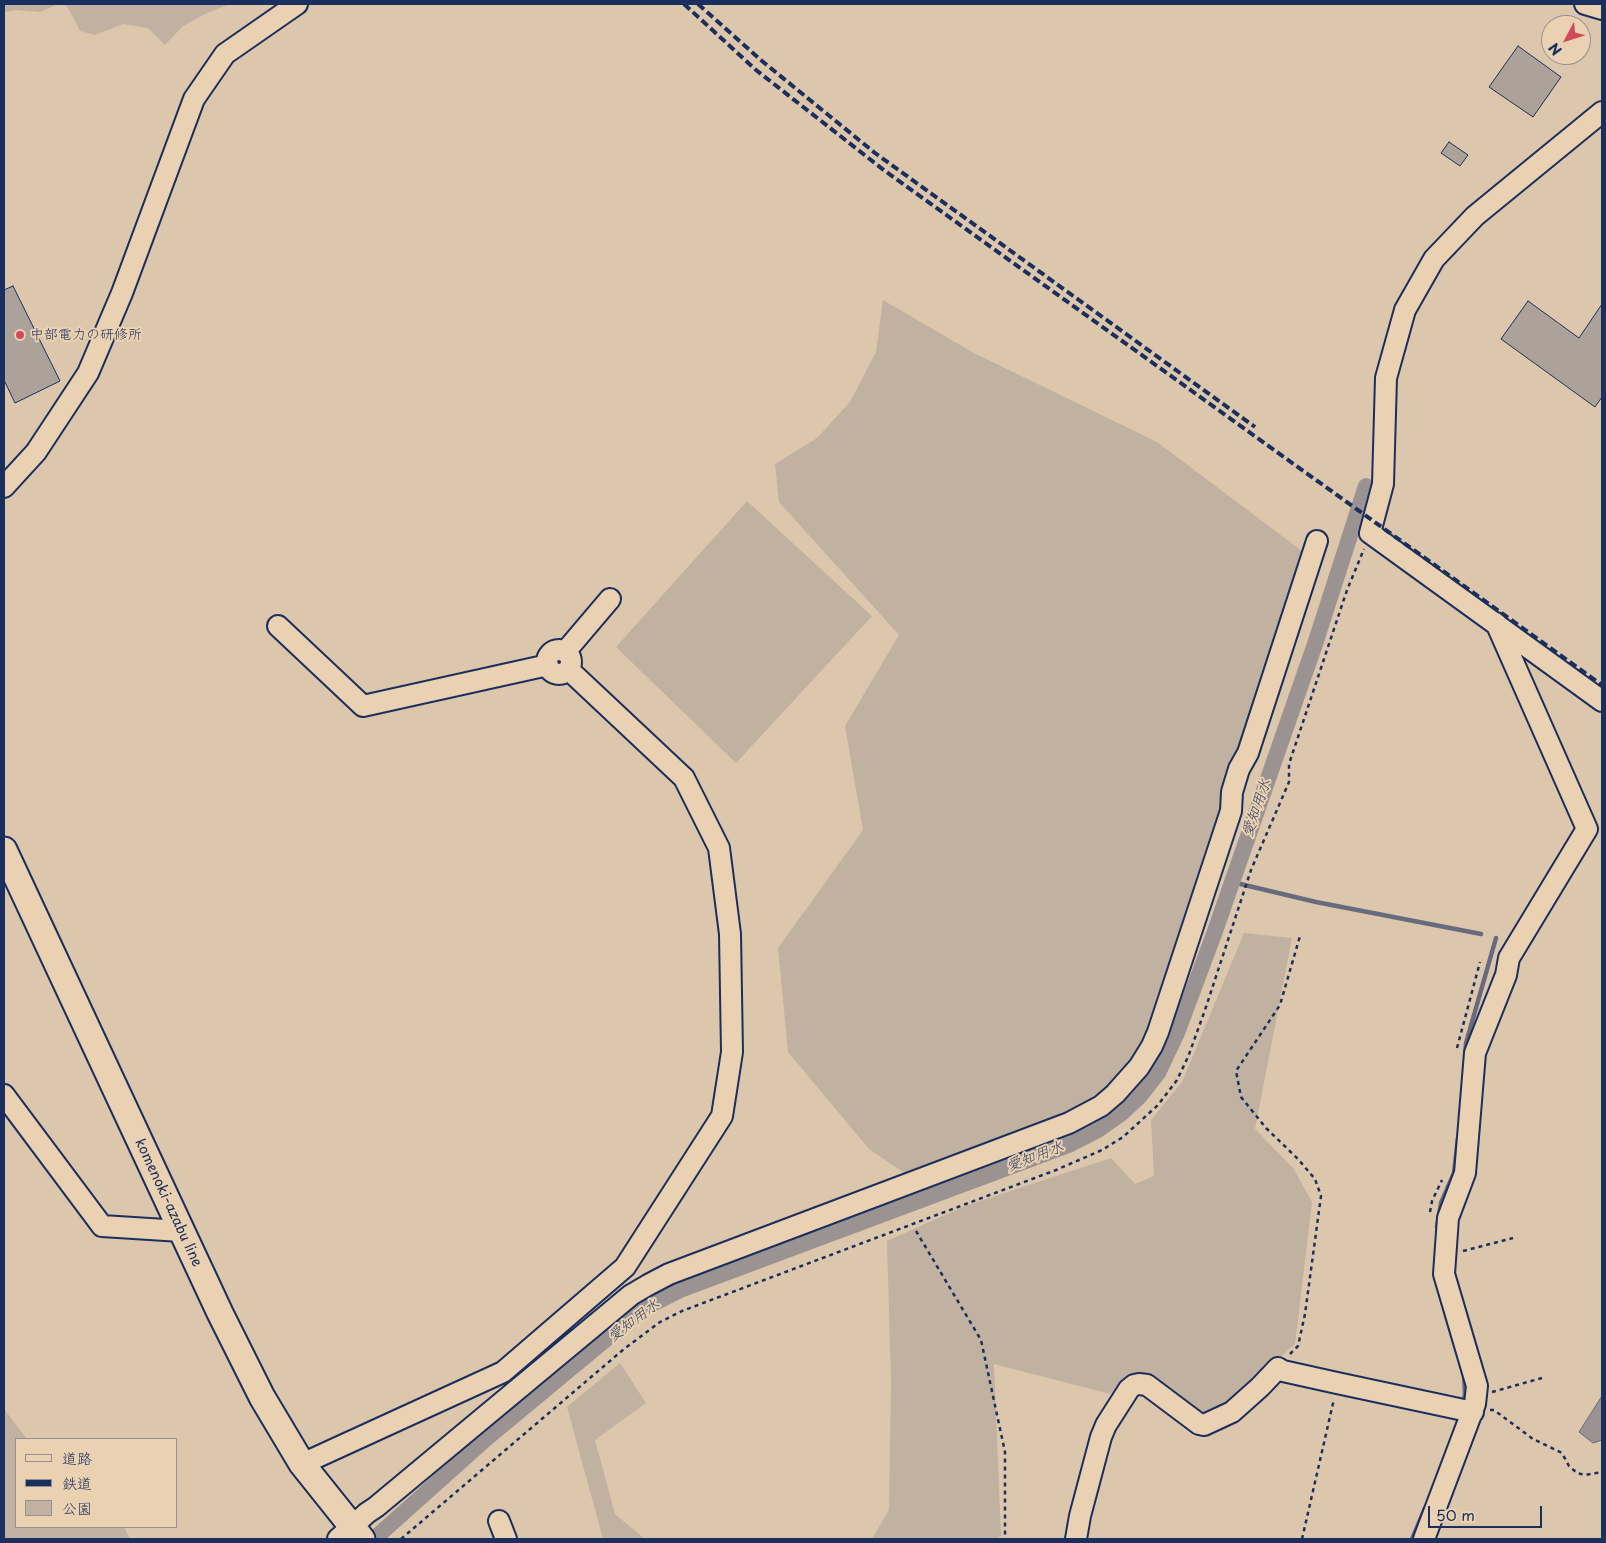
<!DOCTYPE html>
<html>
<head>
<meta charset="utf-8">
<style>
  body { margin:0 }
  #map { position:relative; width:1606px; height:1543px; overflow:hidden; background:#ddc7ac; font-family:"Playpen Sans","Klee One",sans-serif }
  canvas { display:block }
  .frame { position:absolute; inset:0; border:5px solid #1b2f5e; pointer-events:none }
  .legend { position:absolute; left:15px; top:1438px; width:162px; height:90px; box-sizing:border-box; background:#e9d1b1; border:1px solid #979090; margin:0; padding:6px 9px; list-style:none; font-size:15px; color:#1b2f5e }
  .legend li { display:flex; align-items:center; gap:10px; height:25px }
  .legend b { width:25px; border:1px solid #979090 }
  .north { position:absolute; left:1541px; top:15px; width:50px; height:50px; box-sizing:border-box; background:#e9d1b1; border:1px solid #979090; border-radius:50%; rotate:230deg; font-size:14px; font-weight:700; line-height:20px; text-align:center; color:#1b2f5e }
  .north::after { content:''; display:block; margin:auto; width:18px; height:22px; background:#d1495b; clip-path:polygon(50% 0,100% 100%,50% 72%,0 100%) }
  .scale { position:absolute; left:1428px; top:1506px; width:114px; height:22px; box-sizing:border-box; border:2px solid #1b2f5e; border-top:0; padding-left:6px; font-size:15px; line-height:18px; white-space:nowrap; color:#1b2f5e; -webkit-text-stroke:4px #e9d1b1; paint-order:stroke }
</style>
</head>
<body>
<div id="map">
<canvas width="1606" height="1543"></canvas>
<div class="frame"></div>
<ul class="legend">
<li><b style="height:6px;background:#e9d1b1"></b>道路</li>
<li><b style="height:6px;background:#1b2f5e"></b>鉄道</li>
<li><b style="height:14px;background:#c0b1a1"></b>公園</li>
</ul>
<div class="north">N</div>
<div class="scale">50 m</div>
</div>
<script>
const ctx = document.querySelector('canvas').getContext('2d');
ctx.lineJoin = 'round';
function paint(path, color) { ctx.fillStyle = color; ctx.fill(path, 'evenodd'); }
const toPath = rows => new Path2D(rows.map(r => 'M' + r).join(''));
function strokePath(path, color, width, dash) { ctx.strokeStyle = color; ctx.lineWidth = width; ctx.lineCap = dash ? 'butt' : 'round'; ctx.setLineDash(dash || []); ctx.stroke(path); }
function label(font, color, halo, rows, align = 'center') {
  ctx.font = font + ' "Playpen Sans","Klee One",sans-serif'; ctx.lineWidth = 4; ctx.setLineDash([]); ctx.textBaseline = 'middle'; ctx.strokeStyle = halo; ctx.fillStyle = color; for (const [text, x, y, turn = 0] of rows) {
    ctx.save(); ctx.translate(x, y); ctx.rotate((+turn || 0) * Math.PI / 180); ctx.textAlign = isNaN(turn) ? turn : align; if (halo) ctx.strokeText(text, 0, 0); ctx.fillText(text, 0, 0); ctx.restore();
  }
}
const green = toPath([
  [4,4,58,4,40,12,16,10,4,12],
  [59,4,230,4,207,13,183,26,165,45,148,28,123,24,95,35,80,31,67,6],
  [883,300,972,352,1157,442,1302,551,1235,805,1218,889,1124,1082,1065,1124,906,1174,869,1149,788,1052,778,948,863,830,845,726,899,635,779,502,775,464,817,438,850,402,876,352],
  [747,501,872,616,736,763,616,647],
  [1244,933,1292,938,1255,1129,1293,1168,1312,1202,1295,1344,1268,1368,1230,1407,1203,1422,1139,1376,1129,1376,1110,1394,994,1364,1001,1536,993,1539,872,1539,889,1510,891,1382,887,1241,965,1206,1111,1158,1135,1184,1154,1176,1151,1120,1182,1082],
  [620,1363,646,1403,595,1440,615,1514,645,1539,603,1539,567,1407],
  [4,1409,27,1439,16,1439,16,1527,122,1527,125,1529,130,1539,4,1539]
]);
const water = toPath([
  [1602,1396,1602,1440,1593,1443,1579,1432,1602,1396]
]);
const stream = toPath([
  [1232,882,1316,902,1481,934],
  [1465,1056,1466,1043,1496,938],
  [1437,1227,1441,1203,1454,1173,1458,1138],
  [1463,1405,1465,1394,1464,1373],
  [1412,1539,1425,1508]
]);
const canal = toPath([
  [374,1539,488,1437,629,1320,650,1305,680,1290,1071,1144,1098,1130,1122,1113,1139,1097,1158,1073,1177,1033,1214,934,1315,644,1366,486]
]);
const building = toPath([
  [1518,46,1561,77,1533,117,1489,87,1518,46],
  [1449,142,1468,155,1460,166,1441,153,1449,142],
  [13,286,60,381,15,403,4,380,4,290,13,286],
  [1528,301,1579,338,1602,304,1602,397,1595,407,1501,339,1528,301]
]);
const path = toPath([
  [1457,1048,1480,962],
  [1430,1212,1432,1201,1442,1180],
  [916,1231,981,1340,1005,1452,1005,1539],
  [1463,1251,1513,1238],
  [1290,1354,1298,1346,1305,1314,1321,1196,1315,1179,1298,1159,1266,1128,1241,1097,1236,1071,1280,1005,1300,936],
  [1492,1392,1542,1378],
  [1490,1410,1494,1410,1533,1439,1562,1453,1569,1466,1577,1473,1585,1475,1602,1472],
  [401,1539,624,1349,660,1322,682,1311,1056,1170,1102,1150,1123,1137,1158,1105,1177,1080,1188,1057,1205,1010,1251,870,1289,782,1289,764,1347,590,1364,549],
  [1302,1539,1334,1399]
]);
const minor = toPath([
  [1585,4,1602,9],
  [1602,112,1475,216,1434,259,1405,310,1386,378,1383,484,1370,533,1602,701],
  [4,487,36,452,88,373,122,293,194,99,225,54,297,4],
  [278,626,363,706,548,665],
  '547 662a12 12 0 1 1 24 0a12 12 0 1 1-24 0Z',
  [565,652,610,599],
  [4,1095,102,1226,181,1231],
  [302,1464,503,1372,625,1267,722,1116,732,1052,730,934,719,848,684,778,569,670],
  [499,1521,506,1539],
  [338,1539,367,1513,376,1507,619,1305,631,1295,648,1285,669,1274,1069,1123,1101,1106,1115,1094,1139,1067,1152,1046,1158,1032,1231,811,1232,792,1239,769,1248,753,1317,541],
  [1076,1539,1080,1516,1101,1437,1106,1425,1129,1389,1134,1385,1139,1384,1147,1385,1199,1424,1204,1425,1232,1412,1260,1387,1278,1368,1283,1371,1337,1383,1473,1412],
  [1424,1539,1475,1404,1477,1386,1444,1274,1448,1218,1465,1173,1475,1053,1506,975,1509,958,1587,829,1496,623]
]);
const major = toPath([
  [4,850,220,1313,262,1397,302,1464,362,1539]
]);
const rail = toPath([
  [684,4,756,70,885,171,1602,685],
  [698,4,762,61,875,153,1255,427]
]);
const markers = [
  [20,335,5,"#d1495b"]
];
const poiNames = [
  ["中部電力の研修所",30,335]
];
const streetNames = [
  ["komenoki-azabu line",168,1203,65]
];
const waterNames = [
  ["愛知用水",1257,808,-71],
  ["愛知用水",1035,1157,-21],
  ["愛知用水",634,1321,-37]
];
paint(green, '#c0b1a1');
paint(water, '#9a9392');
strokePath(water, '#676b7d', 1);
strokePath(stream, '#676b7d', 4.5);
strokePath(canal, '#9a9392', 16);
paint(building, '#ada299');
strokePath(building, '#1b2f5e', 1);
strokePath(minor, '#1b2f5e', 24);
strokePath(major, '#1b2f5e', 29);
strokePath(path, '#1b2f5e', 2.5, [4, 4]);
strokePath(minor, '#e9d1b1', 20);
strokePath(major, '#e9d1b1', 25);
strokePath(rail, '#1b2f5e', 4, [8, 4]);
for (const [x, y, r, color] of markers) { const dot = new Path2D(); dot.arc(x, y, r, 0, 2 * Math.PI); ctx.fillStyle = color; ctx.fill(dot); strokePath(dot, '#e9d1b1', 2); }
label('14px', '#1b2f5e', '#e9d1b1', poiNames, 'left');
label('14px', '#1b2f5e', '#e9d1b1', streetNames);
label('italic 15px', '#344368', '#e9d1b1', waterNames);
</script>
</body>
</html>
